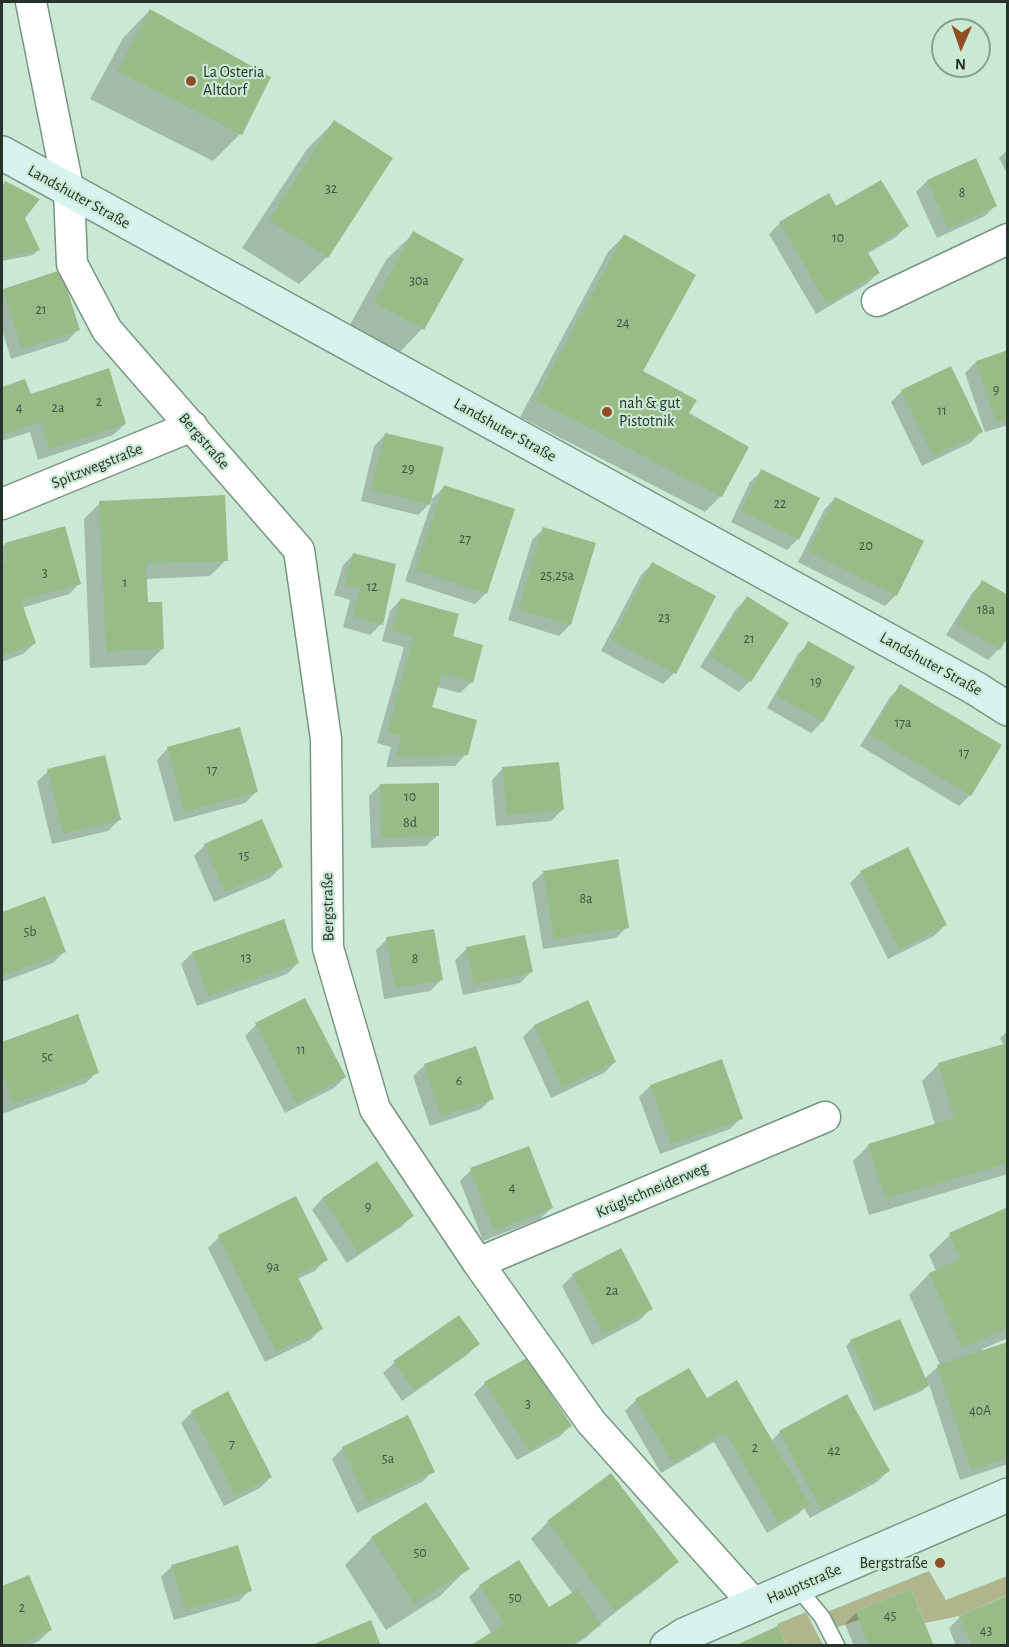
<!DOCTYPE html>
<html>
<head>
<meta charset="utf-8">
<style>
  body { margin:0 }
  #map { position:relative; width:1009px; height:1647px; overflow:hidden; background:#cae9d5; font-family:"Alegreya Sans",sans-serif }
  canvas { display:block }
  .frame { position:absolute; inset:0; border:3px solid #26322a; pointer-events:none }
  .north { position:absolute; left:931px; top:18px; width:60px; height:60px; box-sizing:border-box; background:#cae9d5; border:2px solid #88a091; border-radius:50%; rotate:182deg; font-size:16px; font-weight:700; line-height:24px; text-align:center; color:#26322a }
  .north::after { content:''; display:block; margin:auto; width:21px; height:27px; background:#934c26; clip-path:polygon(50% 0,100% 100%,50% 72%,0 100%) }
</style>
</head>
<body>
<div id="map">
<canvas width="1009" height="1647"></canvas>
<div class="frame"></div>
<div class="north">N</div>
</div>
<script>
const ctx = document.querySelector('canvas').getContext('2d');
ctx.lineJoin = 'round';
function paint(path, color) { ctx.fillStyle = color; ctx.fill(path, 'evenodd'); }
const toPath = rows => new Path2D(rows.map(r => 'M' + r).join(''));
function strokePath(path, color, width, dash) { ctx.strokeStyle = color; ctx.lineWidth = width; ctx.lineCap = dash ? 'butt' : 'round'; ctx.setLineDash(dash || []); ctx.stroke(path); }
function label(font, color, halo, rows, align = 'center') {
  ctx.font = font + ' "Alegreya Sans",sans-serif'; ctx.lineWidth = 4.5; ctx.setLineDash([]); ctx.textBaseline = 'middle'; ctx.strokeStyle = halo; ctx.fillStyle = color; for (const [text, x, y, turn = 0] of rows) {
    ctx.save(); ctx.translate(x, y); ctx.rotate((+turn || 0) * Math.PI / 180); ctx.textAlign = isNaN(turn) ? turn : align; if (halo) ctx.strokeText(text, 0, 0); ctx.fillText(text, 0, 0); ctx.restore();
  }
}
const green = toPath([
  [929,1571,946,1600,1007,1576,1007,1595,959,1616,925,1623,911,1589,856,1611,859,1620,835,1628,827,1612],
  [806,1612,823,1645,786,1645,777,1624]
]);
const shadow = toPath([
  [150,10,240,134,213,161,90,99,123,38],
  [334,122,327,257,299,284,242,248,307,149],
  [1008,150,1008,175,999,158],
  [927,181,996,205,985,216,937,238,916,192],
  [6,183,38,250,33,255,2,261,2,187],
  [836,208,907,226,896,237,867,254,878,273,867,284,816,314,769,234,780,223],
  [414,233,462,260,422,329,395,357,347,330,386,260],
  [624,236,641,372,687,414,721,496,705,512,520,417,608,252],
  [3,290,78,330,67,341,11,359,2,330,2,292],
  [1008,351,1008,425,985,432,965,373,976,362],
  [24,381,30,396,125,424,113,435,38,460,30,432,2,441,2,389],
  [902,391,981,432,970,443,922,466,891,402],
  [385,435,429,502,444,487,486,593,475,604,405,581,432,501,418,515,361,501,374,446],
  [762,471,798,539,787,550,731,522,750,482],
  [835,498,922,542,896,595,885,606,798,562,824,510],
  [100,503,226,560,210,576,146,579,147,604,162,649,146,665,90,668,84,519],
  [543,529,570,625,559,636,508,620,532,540],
  [5,544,80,583,69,594,22,608,35,643,23,654,2,662,2,548],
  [354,554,381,624,370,635,343,627,350,600,334,595,343,565],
  [652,564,674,673,663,684,601,651,641,575],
  [983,582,999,649,988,660,946,635,972,593],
  [747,598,750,681,739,692,700,667,736,609],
  [401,599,451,637,472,682,460,693,437,687,430,708,466,754,455,766,386,767,391,747,377,743,404,647,382,641,390,611],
  [809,643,822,722,811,733,767,708,798,654],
  [901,686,970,795,959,806,860,746,890,697],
  [168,748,256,792,245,803,174,822,157,760],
  [503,768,562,810,551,821,496,826,492,780],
  [48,771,119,820,108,831,52,844,37,782],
  [380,785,438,835,426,846,371,848,369,796],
  [205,845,281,867,270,878,214,902,194,856],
  [544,872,627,927,616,938,543,949,532,883],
  [861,872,946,924,934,936,888,959,850,883],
  [44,898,64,952,53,963,2,982,2,914],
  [387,939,441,980,430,991,384,999,376,950],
  [466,949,531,972,520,983,463,995,455,960],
  [192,953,298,963,287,974,197,1006,181,964],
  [304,1000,345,1077,334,1088,285,1113,245,1036,256,1025],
  [587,1002,615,1062,604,1073,551,1098,523,1037,534,1026],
  [77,1016,97,1072,86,1083,2,1114,2,1043],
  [1008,1031,1008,1174,869,1215,853,1161,869,1145,935,1125,922,1081,939,1064,1004,1045,1000,1038],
  [425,1065,492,1098,481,1109,430,1126,413,1076],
  [650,1086,741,1118,730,1129,660,1154,639,1097],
  [377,1163,412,1216,401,1227,347,1263,312,1210,322,1199],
  [471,1170,551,1208,540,1219,483,1241,460,1181],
  [295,1198,326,1259,315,1271,297,1279,321,1329,310,1340,265,1362,208,1248,219,1237],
  [1008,1209,1008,1338,982,1349,983,1352,1008,1344,1008,1464,960,1480,929,1384,922,1391,874,1411,846,1346,851,1341,924,1379,940,1365,909,1295,929,1274,936,1271,929,1255,950,1235],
  [573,1275,651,1308,640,1320,592,1345,562,1286],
  [459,1317,478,1344,467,1355,402,1401,383,1373,394,1363],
  [485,1383,570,1426,559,1437,517,1460,474,1394],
  [636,1400,706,1400,771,1441,780,1432,888,1471,877,1482,810,1518,804,1508,797,1515,767,1533,714,1442,661,1473,625,1411],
  [192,1412,271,1477,260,1488,224,1506,181,1423],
  [343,1448,433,1471,422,1482,357,1513,332,1459],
  [610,1475,677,1562,660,1578,599,1625,588,1636,573,1646,473,1646,492,1634,469,1597,480,1586,549,1609,573,1594,531,1539,548,1522],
  [372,1538,468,1568,440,1596,386,1630,345,1565],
  [172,1566,250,1590,239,1601,174,1620,161,1577],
  [28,1577,50,1630,39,1641,29,1646,2,1646,2,1588],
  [910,1591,932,1646,854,1646,845,1624,856,1613],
  [960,1617,1008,1646,956,1646,949,1628]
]);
const building = toPath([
  [150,9,271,77,242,135,117,71],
  [334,120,393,158,328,258,269,220],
  [976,158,997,206,948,228,927,180],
  [881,180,909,226,867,251,880,273,827,304,779,222,829,193,836,206],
  [5,181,40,199,25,218,40,250,2,258,2,188],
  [413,231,464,259,424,330,374,302],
  [624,234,696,275,643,371,697,400,689,413,749,447,722,497,535,400],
  [61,270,80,330,22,349,3,289],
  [1008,350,1008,419,996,422,976,361],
  [951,366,983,432,933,456,901,390],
  [109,368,126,424,49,450,41,422,2,435,2,387,25,379,31,394],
  [385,433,444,447,430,505,371,490],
  [761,469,820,498,799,540,741,511],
  [444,485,515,509,487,594,415,570],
  [225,495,228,561,146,564,148,602,162,602,164,649,106,652,99,501],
  [835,497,924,541,897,596,808,551],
  [65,526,81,584,21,601,36,643,2,656,2,564,7,562,5,543],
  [543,527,596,543,571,625,518,610],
  [353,553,396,564,383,625,353,616,360,589,345,584],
  [652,562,716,596,676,674,611,640],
  [982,580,1008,595,1008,637,1000,650,956,624],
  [747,596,789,623,751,682,710,656],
  [401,598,459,614,453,636,483,645,473,683,442,674,432,707,477,720,468,755,396,757,401,736,387,732,414,636,392,630],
  [808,641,855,667,823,722,777,696],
  [900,684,1002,745,971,796,870,735],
  [240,727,258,792,184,812,167,747],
  [105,755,121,820,63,834,47,769],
  [559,762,564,810,507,815,502,767],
  [439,783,439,836,381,838,380,784],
  [262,819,283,867,225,892,204,844],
  [908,847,947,925,899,949,860,871],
  [618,859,629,928,554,939,543,871],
  [45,896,66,952,2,976,2,912],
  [284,919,299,963,208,996,192,952],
  [434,929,443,980,395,988,386,937],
  [525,935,533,972,474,985,466,947],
  [305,998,346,1077,296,1103,255,1023],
  [588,1000,616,1062,562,1088,534,1025],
  [78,1014,99,1073,13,1104,2,1072,2,1042],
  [1007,1043,1008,1163,885,1199,868,1144,954,1118,938,1063],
  [476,1046,494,1099,441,1116,424,1064],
  [722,1059,743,1119,671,1144,650,1085],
  [529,1146,553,1208,494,1231,470,1168],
  [377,1161,414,1216,358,1253,322,1198],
  [296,1196,328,1260,297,1275,323,1329,276,1352,218,1235],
  [1008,1207,1008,1328,962,1348,929,1273,960,1259,949,1233],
  [621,1248,653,1309,603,1335,572,1274],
  [459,1315,480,1344,414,1391,393,1361],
  [900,1319,929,1386,879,1407,850,1340],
  [1008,1342,1008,1458,971,1470,937,1365],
  [527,1358,572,1426,529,1450,484,1382],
  [689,1368,707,1398,737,1380,810,1505,778,1523,725,1432,673,1463,635,1399],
  [228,1391,272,1477,235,1496,191,1411],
  [847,1394,890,1471,821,1509,779,1431],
  [408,1415,435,1472,368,1503,342,1447],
  [611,1473,679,1562,614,1611,547,1521],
  [426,1502,470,1569,414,1604,371,1537],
  [238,1545,252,1591,185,1610,171,1565],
  [519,1560,549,1607,578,1589,601,1625,569,1646,470,1646,504,1624,479,1585],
  [29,1575,52,1630,16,1646,2,1646,2,1586],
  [911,1589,934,1646,869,1646,856,1611],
  [1008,1595,1008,1646,972,1646,959,1616],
  [371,1620,381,1646,309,1646,335,1635],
  [778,1626,786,1646,734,1646]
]);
const lane = toPath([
  [797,1587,822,1617,837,1646]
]);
const street = toPath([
  [31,2,69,192,72,264,107,330,299,550,326,739,328,948,375,1109,478,1263,591,1422,755,1605],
  [877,301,1008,239],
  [2,504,192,426],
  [478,1263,825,1117]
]);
const secondary = toPath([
  [2,153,975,688,1008,709],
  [667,1646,684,1635,1008,1495]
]);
const markers = [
  [191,81,6,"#934c26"],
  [607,412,6,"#934c26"],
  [940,1563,6,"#934c26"]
];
const numberNames = [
  ["32",331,189],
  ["8",962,193],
  ["10",838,238],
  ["30a",419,281],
  ["21",41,310],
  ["24",623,323],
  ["9",996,390],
  ["2",99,402],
  ["4",19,408],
  ["2a",58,408],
  ["11",942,411],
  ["29",408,469],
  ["22",780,504],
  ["27",465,539],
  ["20",866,546],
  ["3",45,573],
  ["25,25a",557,576],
  ["1",125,583],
  ["12",372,587],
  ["18a",986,610],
  ["23",664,618],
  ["21",749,639],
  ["19",816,682],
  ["17a",903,723],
  ["17",964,753],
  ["17",212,770],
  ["10",410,797],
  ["8d",410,823],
  ["15",244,856],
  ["8a",586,899],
  ["5b",30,932],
  ["13",246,958],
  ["8",415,959],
  ["11",301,1050],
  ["5c",47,1057],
  ["6",459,1081],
  ["4",512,1188],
  ["9",368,1207],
  ["9a",273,1267],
  ["2a",612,1291],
  ["3",528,1404],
  ["40A",980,1411],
  ["7",232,1444],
  ["2",755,1448],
  ["42",834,1451],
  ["5a",388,1459],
  ["50",420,1553],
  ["50",515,1598],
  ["2",22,1608],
  ["45",890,1616],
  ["43",986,1631]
];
const poiNames = [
  ["La Osteria",203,72],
  ["Altdorf",203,90],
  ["nah & gut",619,403],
  ["Pistotnik",619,421],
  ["Bergstraße",928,1563,"right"]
];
const streetNames = [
  ["Landshuter Straße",79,197,29],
  ["Landshuter Straße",505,430,29],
  ["Bergstraße",204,441,49],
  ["Spitzwegstraße",97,466,-22],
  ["Landshuter Straße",931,664,29],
  ["Bergstraße",328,907,-91],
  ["Krüglschneiderweg",652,1190,-23],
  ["Hauptstraße",804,1584,-23]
];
paint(green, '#b0b58b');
paint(shadow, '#0003');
paint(building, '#98bc87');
strokePath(lane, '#789583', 18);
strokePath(street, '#789583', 33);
strokePath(secondary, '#789583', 36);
strokePath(lane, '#fff', 15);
strokePath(street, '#fff', 30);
strokePath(secondary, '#d6f3ee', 33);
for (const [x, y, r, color] of markers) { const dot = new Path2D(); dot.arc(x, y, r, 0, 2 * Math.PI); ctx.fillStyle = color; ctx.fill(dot); strokePath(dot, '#cae9d5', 2); }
label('14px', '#425441', null, numberNames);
label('16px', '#26322a', '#cae9d5', poiNames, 'left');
label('16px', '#26322a', '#cae9d5', streetNames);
</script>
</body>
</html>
